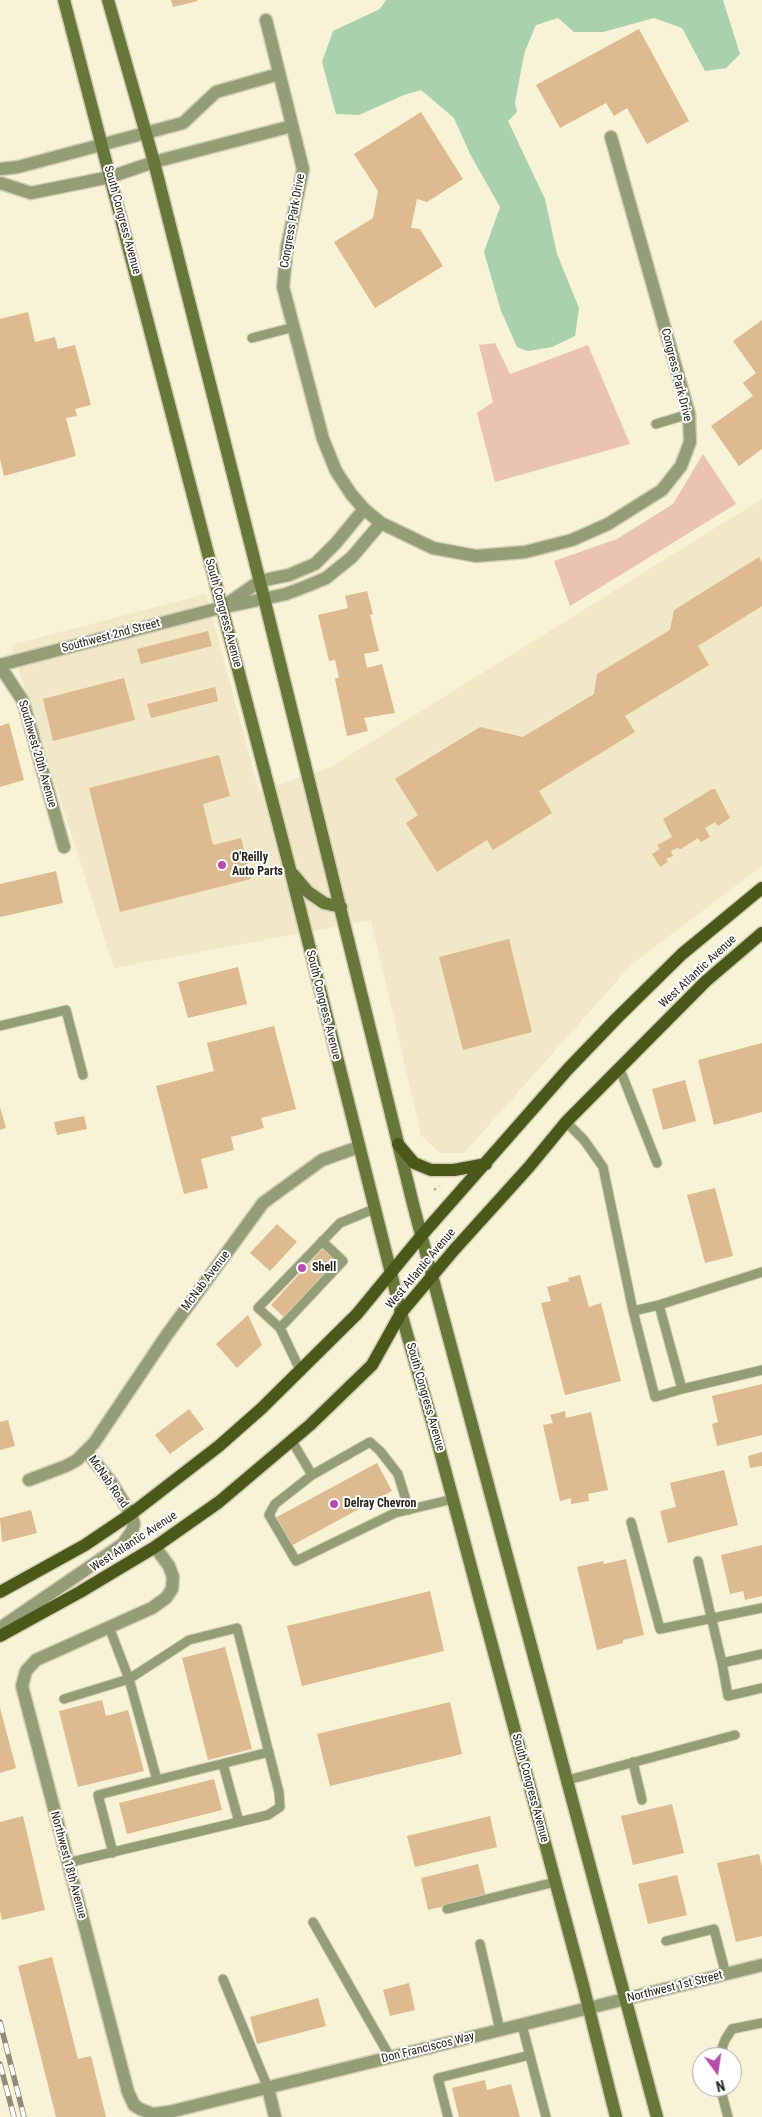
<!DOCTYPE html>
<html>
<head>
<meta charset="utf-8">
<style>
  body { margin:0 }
  #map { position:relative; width:762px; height:2117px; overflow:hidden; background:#f8f2d7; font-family:"Roboto Condensed",sans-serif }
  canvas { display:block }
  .north { position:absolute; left:692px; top:2047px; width:50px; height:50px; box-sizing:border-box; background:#fff; border:1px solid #a9a8a4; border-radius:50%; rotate:166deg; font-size:14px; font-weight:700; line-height:20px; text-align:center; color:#28261c }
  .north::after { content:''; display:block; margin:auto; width:18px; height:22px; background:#b84cac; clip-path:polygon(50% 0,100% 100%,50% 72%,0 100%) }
</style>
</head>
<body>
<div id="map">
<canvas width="762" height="2117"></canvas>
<div class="north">N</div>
</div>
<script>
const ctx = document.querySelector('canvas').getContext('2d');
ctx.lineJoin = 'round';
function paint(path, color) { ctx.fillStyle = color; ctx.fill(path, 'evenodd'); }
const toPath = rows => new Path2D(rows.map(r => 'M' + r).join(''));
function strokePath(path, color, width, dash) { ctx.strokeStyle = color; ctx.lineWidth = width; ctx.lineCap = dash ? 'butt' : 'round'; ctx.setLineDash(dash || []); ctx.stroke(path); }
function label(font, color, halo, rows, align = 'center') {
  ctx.font = font + ' "Roboto Condensed",sans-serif'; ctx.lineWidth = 4; ctx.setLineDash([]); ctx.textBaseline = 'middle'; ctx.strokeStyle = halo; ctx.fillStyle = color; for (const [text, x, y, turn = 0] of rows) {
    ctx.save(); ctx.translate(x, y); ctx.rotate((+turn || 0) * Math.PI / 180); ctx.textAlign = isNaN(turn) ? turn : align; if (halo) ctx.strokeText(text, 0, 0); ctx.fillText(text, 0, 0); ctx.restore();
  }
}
const built = toPath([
  [762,499,762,866,632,964,464,1153,440,1153,421,1135,371,920,114,968,11,645,206,594,259,791,331,767]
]);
const green = toPath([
  [495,343,510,374,588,345,630,444,495,482,477,413,493,402,479,345],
  [703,454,736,504,570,606,554,561,617,539,673,504]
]);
const water = toPath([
  [386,0,723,0,740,54,726,68,705,71,682,28,654,18,603,32,574,32,558,18,536,25,525,51,521,70,515,103,517,112,508,121,545,199,557,254,579,308,575,336,552,347,528,351,517,347,501,311,484,252,500,207,470,154,454,118,421,90,404,95,359,115,336,114,322,62,333,31,380,9]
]);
const building = toPath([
  [171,0,197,0,198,1,173,7],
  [639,29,689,121,647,144,627,108,614,116,606,103,560,128,536,85],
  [421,112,463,179,427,202,417,199,411,228,420,229,443,266,375,308,334,242,373,218,378,191,354,154],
  [28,312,35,342,55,337,58,349,75,345,91,405,75,409,77,416,66,418,76,456,4,476,0,459,0,319],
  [762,320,762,449,739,466,711,426,753,396,743,383,756,373,733,341],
  [759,557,762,562,762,606,698,646,709,665,625,716,635,732,539,791,552,813,493,850,487,840,437,872,406,823,418,815,395,779,480,727,523,737,594,694,597,674,670,630,674,610],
  [367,591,373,614,370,615,379,651,364,654,367,668,382,664,395,713,364,718,368,731,347,736,335,679,339,677,335,660,329,661,318,615,348,608,345,596],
  [208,631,212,646,141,664,137,649],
  [124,678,135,720,53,741,43,699],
  [215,687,218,701,151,718,147,704],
  [9,723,24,780,0,787,0,726],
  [219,755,230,796,203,804,213,845,241,838,251,879,120,912,89,788],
  [712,789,715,789,730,818,718,826,715,822,705,828,710,837,701,842,698,838,681,849,677,848,671,851,673,856,666,859,668,862,660,867,652,854,660,849,657,845,672,837,663,819],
  [56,871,63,903,0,917,0,884],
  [509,939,532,1032,463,1050,439,957],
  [238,967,247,1004,188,1018,178,982],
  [274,1026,296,1109,261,1118,264,1128,231,1137,234,1150,201,1159,208,1188,184,1194,156,1086,214,1071,207,1043],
  [762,1043,762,1112,714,1125,698,1060],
  [685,1080,696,1121,663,1130,652,1089],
  [0,1107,6,1128,0,1130],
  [84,1116,87,1129,57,1135,54,1122],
  [715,1188,733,1256,705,1263,687,1195],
  [277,1224,297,1242,270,1271,250,1253],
  [324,1247,338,1259,284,1317,271,1305],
  [580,1275,589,1307,601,1303,621,1381,565,1395,541,1303,551,1301,547,1287,569,1281,568,1278],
  [248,1315,262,1345,237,1368,216,1344],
  [762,1384,762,1435,717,1446,712,1424,718,1422,712,1396],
  [189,1409,204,1429,170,1454,155,1435],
  [565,1411,566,1418,591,1412,608,1490,588,1494,589,1501,571,1504,571,1498,560,1501,543,1425,553,1423,550,1415],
  [8,1420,15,1446,0,1450,0,1422],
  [762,1452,762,1466,750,1468,748,1456],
  [377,1463,392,1491,291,1546,275,1518],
  [724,1470,738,1525,668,1543,660,1511,676,1507,670,1483],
  [31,1510,37,1533,2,1542,0,1518],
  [762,1545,762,1596,745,1600,743,1591,730,1594,721,1555],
  [626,1559,644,1635,623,1640,623,1643,597,1650,577,1567,603,1561,604,1564],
  [430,1591,444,1651,302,1686,287,1626],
  [225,1647,252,1749,208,1760,182,1658],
  [102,1700,106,1716,128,1710,144,1771,78,1787,59,1711],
  [450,1702,462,1754,330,1786,317,1734],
  [0,1708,16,1768,0,1773],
  [214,1779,222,1810,127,1834,119,1803],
  [672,1804,684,1853,633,1865,621,1816],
  [23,1816,45,1910,2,1920,0,1911,0,1822],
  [490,1816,497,1847,415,1867,407,1836],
  [759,1854,762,1866,762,1936,736,1942,717,1863],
  [478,1864,486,1896,428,1910,421,1878],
  [677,1875,687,1915,648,1924,638,1884],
  [52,1957,78,2059,91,2056,106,2117,56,2117,18,1966],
  [409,1983,415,2010,390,2016,383,1990],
  [318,1998,326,2026,257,2044,250,2017],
  [485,2080,487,2090,511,2084,520,2117,459,2117,452,2088]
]);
const path = toPath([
  [434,1190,440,1186]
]);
const lane = toPath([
  [252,338,294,327],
  [656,424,689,414],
  [0,1026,66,1010,83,1075],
  [619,1067,657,1163],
  [566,1122,584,1140,603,1167,633,1311,659,1305,682,1389,762,1370],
  [322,1241,343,1261,280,1328,258,1308,340,1223,374,1209],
  [659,1305,762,1272],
  [633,1311,655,1397,682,1389],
  [280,1328,301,1372],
  [292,1441,312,1475],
  [409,1510,398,1474,380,1451,370,1442,312,1475,275,1504,269,1515,296,1561,395,1513,453,1499],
  [631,1522,660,1629,762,1608],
  [698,1561,722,1663],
  [109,1627,129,1679,157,1780,269,1752],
  [762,1654,722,1663,728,1696,762,1688],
  [64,1699,129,1679,189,1640,237,1628,279,1792,280,1807,268,1815,67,1863],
  [633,1762,642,1800],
  [223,1764,239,1822],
  [568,1780,735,1735],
  [113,1853,98,1795,157,1780],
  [447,1909,555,1882],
  [313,1922,390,2057],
  [666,1941,714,1929,726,1975],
  [480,1944,500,2030],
  [223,1979,268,2088],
  [522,2025,546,2117],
  [719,2057,725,2040,732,2029,762,2023],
  [720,2087,728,2117],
  [448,2117,438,2078,530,2055]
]);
const street = toPath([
  [266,20,303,169,287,247,283,287,323,439,336,471,351,494,364,509,381,523,433,548,476,556,525,552,572,540,608,524,662,490,681,466,690,442,689,414,611,137],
  [0,169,18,167,183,123,216,92,279,74],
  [0,183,31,193,110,177,154,162,292,126],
  [227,604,260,581,289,575,315,564,336,543,364,509],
  [0,665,212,610,286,594,307,586,326,578,352,557,381,523],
  [0,666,23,701,64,847],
  [29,1480,66,1466,77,1460,94,1443,166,1336,263,1203,322,1160,359,1147],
  [155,1547,169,1566,173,1577,172,1589,166,1598,152,1608,36,1660,26,1671,22,1686,128,2092,134,2105,140,2109,153,2114,169,2112,762,1965],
  [0,1628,123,1544,132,1531,134,1524,131,1514,111,1482,87,1452],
  [268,2088,275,2117]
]);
const secondary = toPath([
  [64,0,291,873,401,1313,433,1425,583,1985,616,2117],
  [108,0,154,162,264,598,414,1208,657,2117],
  [293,874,308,892,324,903,341,907]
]);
const primary = toPath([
  [398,1144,414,1163,431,1170,454,1170,486,1164],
  [0,1592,85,1545,131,1514,219,1446,262,1408,357,1314,422,1235,568,1069,617,1018,682,954,762,888],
  [0,1636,80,1592,155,1547,219,1502,310,1425,372,1365,401,1313,454,1250,529,1167,566,1122,706,981,762,933]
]);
const rail = toPath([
  [0,2022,24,2117],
  [0,2064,14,2117]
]);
const markers = [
  [222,865,5,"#b84cac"],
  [302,1268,5,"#b84cac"],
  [334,1504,5,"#b84cac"]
];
const streetNames = [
  ["South Congress Avenue",122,220,75],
  ["Congress Park Drive",293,221,-80],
  ["Congress Park Drive",676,375,76],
  ["South Congress Avenue",223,613,75],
  ["Southwest 2nd Street",111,636,-15],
  ["Southwest 20th Avenue",37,754,74],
  ["West Atlantic Avenue",698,972,-43],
  ["South Congress Avenue",323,1005,76],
  ["West Atlantic Avenue",421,1269,-50],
  ["McNab Avenue",206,1281,-53],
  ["South Congress Avenue",425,1397,74],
  ["McNab Road",108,1482,55],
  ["West Atlantic Avenue",134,1542,-33],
  ["South Congress Avenue",530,1788,75],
  ["Northwest 18th Avenue",68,1865,75],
  ["Northwest 1st Street",675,1987,-14],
  ["Don Franciscos Way",428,2048,-14]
];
const poiNames = [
  ["O'Reilly",232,858],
  ["Auto Parts",232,872],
  ["Shell",312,1268],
  ["Delray Chevron",344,1504]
];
paint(built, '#f0e8c6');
paint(green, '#eac3b1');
paint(water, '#a9d1aa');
paint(building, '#ddba90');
strokePath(lane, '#d3cdb5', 11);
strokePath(street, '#d3cdb5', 15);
strokePath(secondary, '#d3cdb5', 15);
strokePath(primary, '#d3cdb5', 15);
strokePath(path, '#b3af99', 2.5, [2.5, 4]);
strokePath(lane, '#939e77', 9);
strokePath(street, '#939e77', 12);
strokePath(secondary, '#677639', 12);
strokePath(primary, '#4a581a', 12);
strokePath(rail, '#908c79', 5.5);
strokePath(rail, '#fff', 4, [11]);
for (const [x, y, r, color] of markers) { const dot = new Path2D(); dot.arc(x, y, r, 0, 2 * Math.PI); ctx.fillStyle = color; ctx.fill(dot); strokePath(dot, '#fff', 2); }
label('12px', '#28261c', '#fff', streetNames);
label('bold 12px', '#28261c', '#fff', poiNames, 'left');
</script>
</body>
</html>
